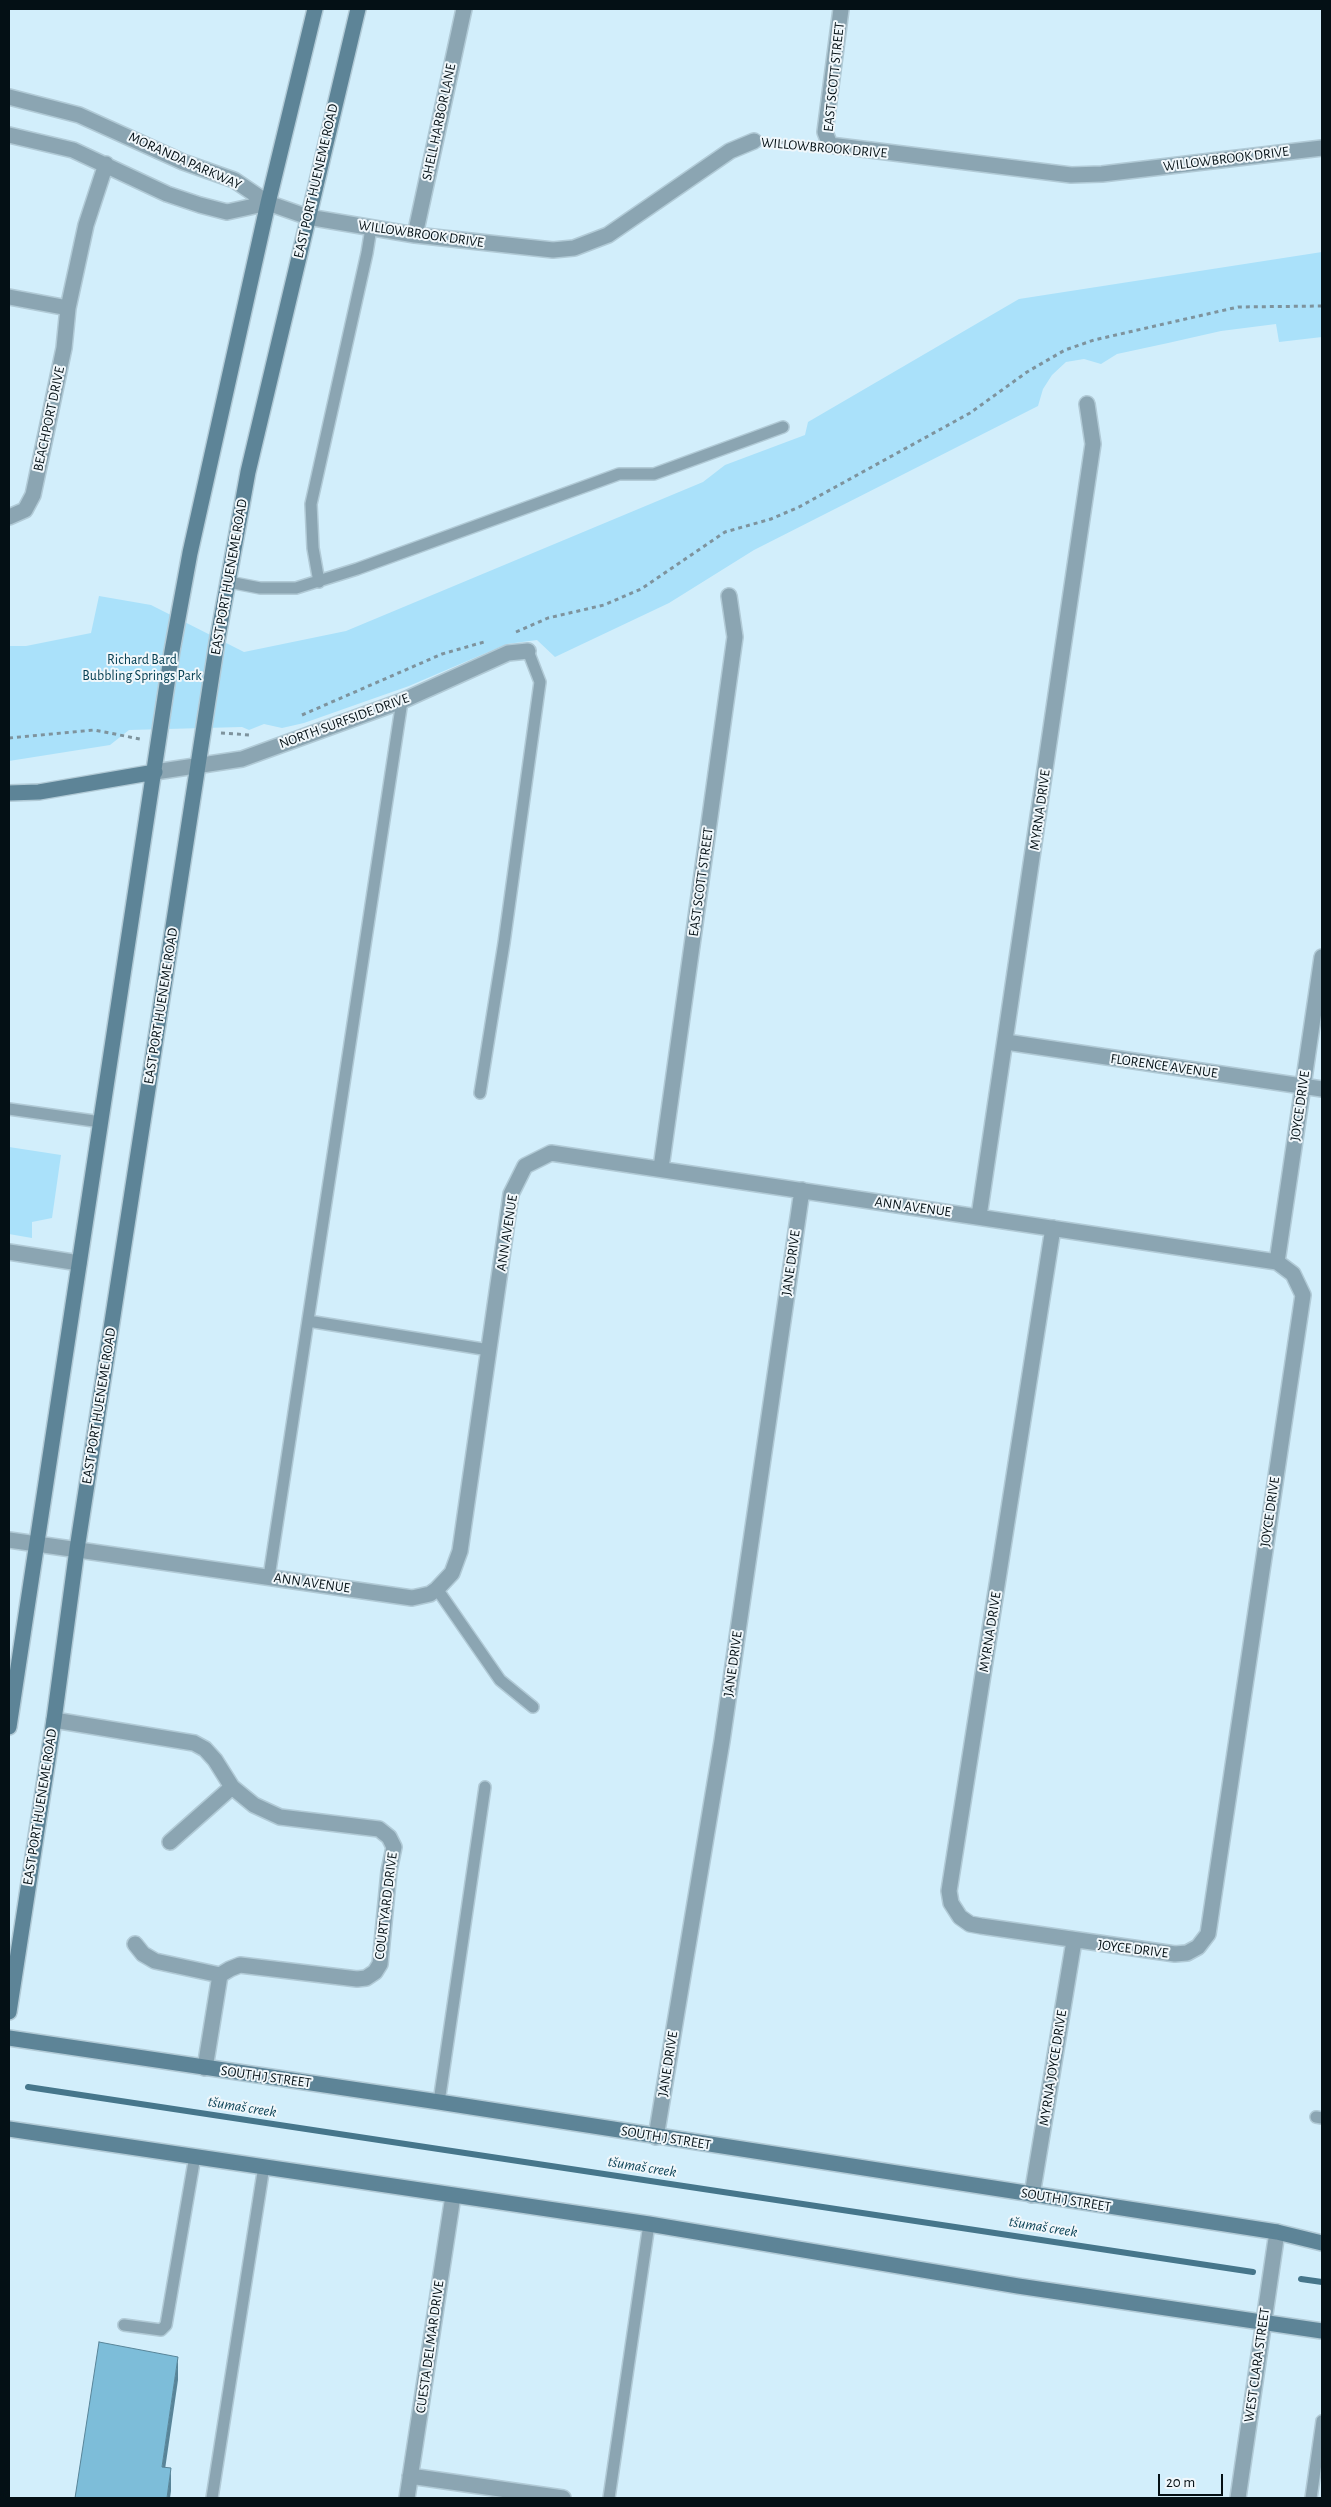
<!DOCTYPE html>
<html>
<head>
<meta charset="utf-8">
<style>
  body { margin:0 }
  #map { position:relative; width:1331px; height:2507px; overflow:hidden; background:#d2eefb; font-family:"Alegreya Sans",sans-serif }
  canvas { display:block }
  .frame { position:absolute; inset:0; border:10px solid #041015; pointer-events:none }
  .scale { position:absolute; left:1158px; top:2474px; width:65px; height:22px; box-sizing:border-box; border:2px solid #041015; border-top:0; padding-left:6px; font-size:15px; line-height:18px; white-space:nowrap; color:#041015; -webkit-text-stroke:4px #f0f7fb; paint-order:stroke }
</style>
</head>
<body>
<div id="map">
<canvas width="1331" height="2507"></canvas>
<div class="frame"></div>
<div class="scale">20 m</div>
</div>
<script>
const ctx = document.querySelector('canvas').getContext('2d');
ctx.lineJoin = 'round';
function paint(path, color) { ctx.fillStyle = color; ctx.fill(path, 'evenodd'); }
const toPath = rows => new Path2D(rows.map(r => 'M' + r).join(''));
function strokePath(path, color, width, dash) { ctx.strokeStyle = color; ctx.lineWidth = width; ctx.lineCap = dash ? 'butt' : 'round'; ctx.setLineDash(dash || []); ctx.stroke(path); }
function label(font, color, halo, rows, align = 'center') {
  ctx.font = font + ' "Alegreya Sans",sans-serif'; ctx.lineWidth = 4; ctx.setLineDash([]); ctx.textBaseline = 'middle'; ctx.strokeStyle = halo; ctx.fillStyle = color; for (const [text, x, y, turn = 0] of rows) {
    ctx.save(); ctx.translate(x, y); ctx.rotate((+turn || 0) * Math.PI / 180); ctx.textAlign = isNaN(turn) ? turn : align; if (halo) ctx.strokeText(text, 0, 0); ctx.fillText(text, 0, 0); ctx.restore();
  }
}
const green = toPath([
  [1322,252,1322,337,1279,342,1276,324,1221,331,1168,343,1117,354,1101,364,1084,359,1066,362,1052,375,1043,389,1038,406,754,550,669,603,555,657,537,640,507,644,409,686,304,723,282,728,264,724,249,730,242,727,129,730,110,745,9,761,9,646,26,646,91,633,99,596,151,605,244,652,346,631,703,482,725,465,805,435,808,422,1019,299],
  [9,1147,61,1155,52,1218,32,1222,32,1238,9,1234]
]);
const stream = toPath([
  [28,2087,1253,2272],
  [1301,2279,1322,2282]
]);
const path = toPath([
  [772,142,811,144],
  [516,632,548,618,604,605,641,589,725,532,771,519,799,507,970,413,1027,372,1065,350,1094,340,1238,307,1322,306],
  [302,715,442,654,484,642],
  [221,733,250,735],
  [9,738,94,730,140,739]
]);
const lane = toPath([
  [229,582,260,588,296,588,357,569,619,474,654,474,783,427],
  [319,582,313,548,311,504,367,253,371,228],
  [480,1093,504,943,540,682,528,651],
  [9,1109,101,1122],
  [308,1321,489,1350],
  [269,1577,402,701],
  [437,1589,500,1680,533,1707],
  [439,2102,485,1787],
  [1316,2117,1322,2118],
  [124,2325,161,2330,166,2325,195,2156],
  [212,2498,264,2166],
  [609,2498,649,2224],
  [1311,2498,1322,2421]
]);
const street = toPath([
  [841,9,825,132,830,145,1071,175,1102,174,1322,148],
  [9,97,79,115,183,162,234,180,268,203,308,217,415,235,553,250,574,248,608,235,730,151,754,141],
  [9,135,73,150,167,194,200,205,227,212,268,203],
  [415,235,464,9],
  [9,297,68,308],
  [9,517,25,510,33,495,64,348,68,308,86,225,106,164],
  [155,772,242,759,402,701,508,653,528,651],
  [1006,1042,1322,1089],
  [661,1168,735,637,729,596],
  [979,1216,1093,444,1087,404],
  [1053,1228,949,1891,951,1903,960,1917,970,1924,981,1926,1175,1954,1187,1953,1198,1947,1208,1934,1303,1295,1293,1274,1277,1262,1322,957],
  [9,1252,79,1263],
  [9,1540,412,1598,430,1594,437,1589,452,1573,460,1551,511,1194,525,1166,551,1153,1277,1262],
  [54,1720,194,1743,205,1749,215,1760,232,1787,254,1805,280,1817,379,1829,389,1837,394,1847,389,1871,380,1964,375,1972,366,1978,357,1979,240,1965,230,1969,220,1975,205,2068],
  [170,1842,232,1787],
  [135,1944,143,1954,155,1961,220,1975],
  [656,2137,722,1741,802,1190],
  [1032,2195,1074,1941],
  [410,2476,563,2498],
  [407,2498,453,2196],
  [1238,2498,1277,2232]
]);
const secondary = toPath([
  [9,793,39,792,155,772],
  [9,1727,172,651,190,553,268,203,315,9],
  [9,2012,54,1720,77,1549,217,642,248,472,358,9],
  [9,2038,439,2102,1277,2232,1322,2243],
  [9,2129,649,2224,1018,2286,1322,2331]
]);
const shadedWall = toPath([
  [178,2357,178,2380,162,2490,162,2467],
  [171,2468,171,2491,170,2498,167,2498]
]);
const building = toPath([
  [99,2342,178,2357,162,2467,171,2468,167,2498,75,2498,99,2342]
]);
const streetNames = [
  ["EAST SCOTT STREET",834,77,-84],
  ["SHELL HARBOR LANE",439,122,-78],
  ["WILLOWBROOK DRIVE",824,148,5],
  ["WILLOWBROOK DRIVE",1226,159,-7],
  ["MORANDA PARKWAY",185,161,24],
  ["EAST PORT HUENEME ROAD",316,181,-77],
  ["WILLOWBROOK DRIVE",421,234,8],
  ["BEACHPORT DRIVE",49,419,-78],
  ["EAST PORT HUENEME ROAD",229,577,-80],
  ["NORTH SURFSIDE DRIVE",344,721,-20],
  ["MYRNA DRIVE",1040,810,-82],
  ["EAST SCOTT STREET",701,882,-82],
  ["EAST PORT HUENEME ROAD",161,1006,-81],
  ["FLORENCE AVENUE",1164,1066,8],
  ["JOYCE DRIVE",1300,1106,-82],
  ["ANN AVENUE",913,1207,8],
  ["ANN AVENUE",507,1233,-81],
  ["JANE DRIVE",791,1263,-82],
  ["EAST PORT HUENEME ROAD",99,1406,-81],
  ["JOYCE DRIVE",1270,1512,-82],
  ["ANN AVENUE",312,1583,8],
  ["MYRNA DRIVE",990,1632,-81],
  ["JANE DRIVE",733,1664,-82],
  ["EAST PORT HUENEME ROAD",40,1807,-81],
  ["COURTYARD DRIVE",386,1906,-83],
  ["JOYCE DRIVE",1133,1949,7],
  ["JANE DRIVE",668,2064,-81],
  ["MYRNA JOYCE DRIVE",1053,2068,-81],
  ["SOUTH J STREET",266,2077,8],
  ["SOUTH J STREET",666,2138,9],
  ["SOUTH J STREET",1066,2200,9],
  ["CUESTA DEL MAR DRIVE",430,2347,-82],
  ["WEST CLARA STREET",1257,2365,-82]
];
const parkNames = [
  ["Richard Bard",142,660],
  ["Bubbling Springs Park",142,676]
];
const waterNames = [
  ["tšumaš creek",242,2107,9],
  ["tšumaš creek",642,2167,9],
  ["tšumaš creek",1043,2227,9]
];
paint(green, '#aae1fa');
strokePath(stream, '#46768b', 6);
strokePath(lane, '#b1cad6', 14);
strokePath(street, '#b1cad6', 18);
strokePath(secondary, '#b1cad6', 18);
strokePath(path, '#7e939d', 3, [4, 4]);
strokePath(lane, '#8ba5b2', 11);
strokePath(street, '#8ba5b2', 15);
strokePath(secondary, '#5d8497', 15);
paint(shadedWall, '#588498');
paint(building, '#7dbdd9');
strokePath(building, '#588498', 1);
label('14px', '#041015', '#f0f7fb', streetNames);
label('14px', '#064054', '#f0f7fb', parkNames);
label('italic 15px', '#053e52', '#f0f7fb', waterNames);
</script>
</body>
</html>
